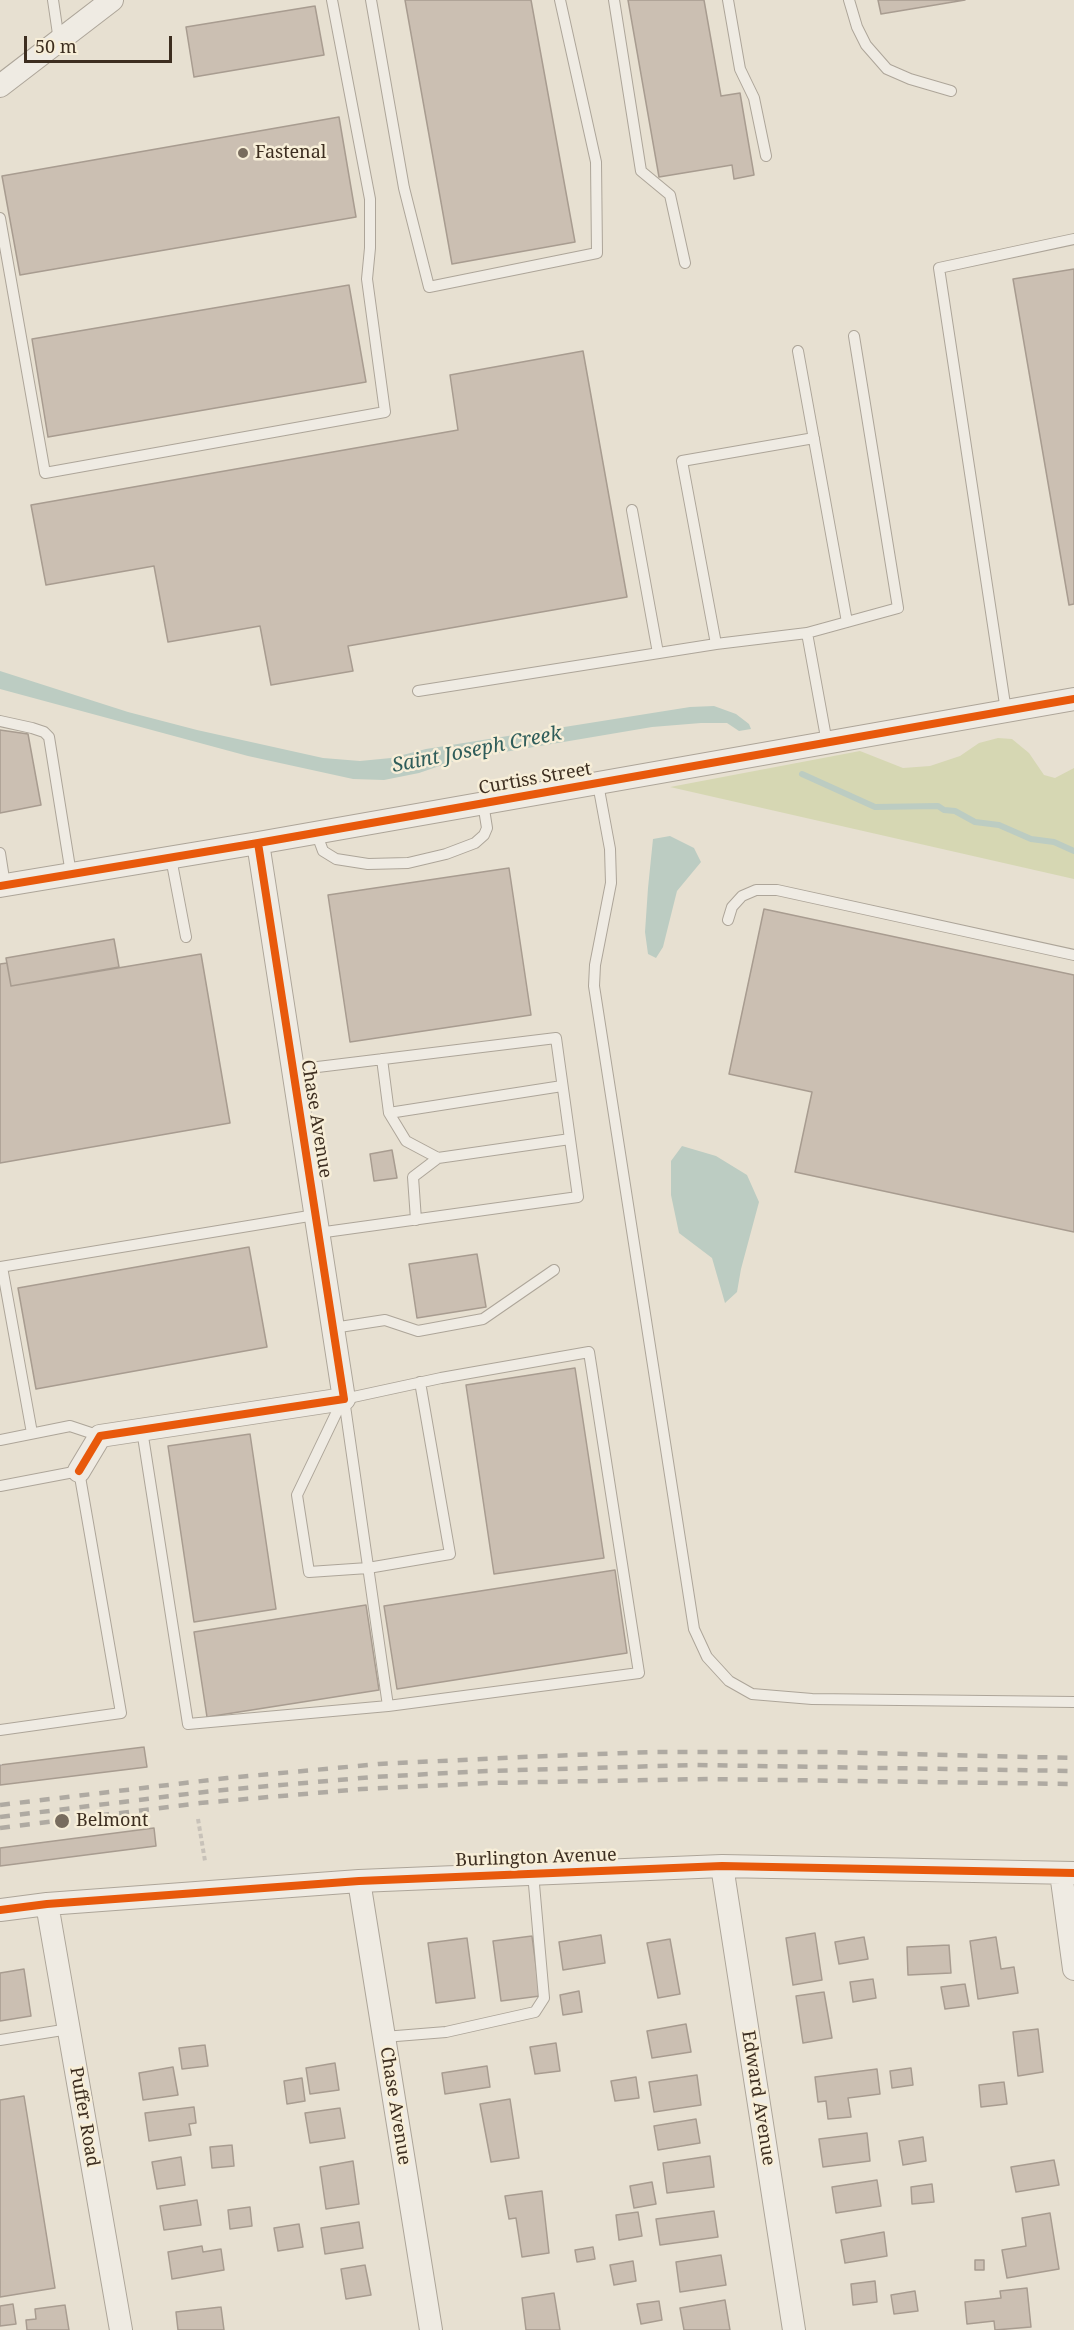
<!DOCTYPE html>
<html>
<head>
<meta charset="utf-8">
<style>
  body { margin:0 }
  #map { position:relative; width:1074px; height:2330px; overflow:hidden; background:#e7e0d1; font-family:"Noto Serif",serif }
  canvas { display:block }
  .scale { position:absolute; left:24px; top:36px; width:148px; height:27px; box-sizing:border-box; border:3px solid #3d2e20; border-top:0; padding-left:8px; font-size:18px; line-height:21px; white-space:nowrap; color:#3d2e20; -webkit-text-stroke:4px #f7eed8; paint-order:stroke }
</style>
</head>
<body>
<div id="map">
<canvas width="1074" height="2330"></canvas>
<div class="scale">50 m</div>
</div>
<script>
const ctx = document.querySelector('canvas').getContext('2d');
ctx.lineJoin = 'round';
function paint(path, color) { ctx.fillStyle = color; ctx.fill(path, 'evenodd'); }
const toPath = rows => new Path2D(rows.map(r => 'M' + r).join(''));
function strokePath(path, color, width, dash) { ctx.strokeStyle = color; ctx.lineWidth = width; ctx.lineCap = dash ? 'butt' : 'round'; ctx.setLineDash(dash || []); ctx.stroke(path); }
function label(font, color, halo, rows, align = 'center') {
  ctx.font = font + ' "Noto Serif",serif'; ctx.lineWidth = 5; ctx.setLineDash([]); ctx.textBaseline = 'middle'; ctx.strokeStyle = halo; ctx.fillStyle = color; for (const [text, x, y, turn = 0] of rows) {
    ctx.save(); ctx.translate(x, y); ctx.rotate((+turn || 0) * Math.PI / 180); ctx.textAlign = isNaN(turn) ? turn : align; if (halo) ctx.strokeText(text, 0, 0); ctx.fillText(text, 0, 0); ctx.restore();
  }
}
const green = toPath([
  [998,738,1012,739,1029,753,1044,775,1055,778,1074,768,1074,879,670,787,860,751,903,768,930,766,960,756,979,743]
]);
const water = toPath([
  [0,671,128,712,197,730,323,758,360,761,391,758,426,749,690,707,714,706,736,714,749,724,751,729,739,731,727,723,701,723,652,727,457,760,419,773,384,780,353,779,248,756,0,689],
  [670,836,694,848,701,862,677,891,663,947,656,958,648,954,645,932,648,888,653,839],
  [682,1146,716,1156,747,1175,759,1202,741,1269,737,1292,725,1303,712,1258,679,1233,671,1195,671,1161]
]);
const stream = toPath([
  [802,774,875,807,938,806,944,810,955,811,975,822,999,825,1031,839,1054,842,1074,851]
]);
const building = toPath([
  [405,0,531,0,575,242,452,264,405,0],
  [628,0,704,0,721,96,740,93,754,175,734,179,732,165,659,177,628,0],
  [878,0,965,0,881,14,878,0],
  [315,6,324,55,194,77,186,27,315,6],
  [339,117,356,217,20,275,2,176,339,117],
  [1074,269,1074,604,1069,605,1013,279,1074,269],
  [349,285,366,382,48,437,32,339,349,285],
  [583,351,627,597,348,646,353,671,271,685,260,626,168,642,154,566,46,585,31,505,458,430,450,375,583,351],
  [0,730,28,734,41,805,0,813,0,730],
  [509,868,531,1015,350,1042,328,895,509,868],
  [764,909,1074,975,1074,1232,795,1172,812,1092,729,1074,764,909],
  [114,939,119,967,11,986,6,958,114,939],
  [201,954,230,1123,0,1163,0,964,7,963,11,986,201,954],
  [392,1150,397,1178,374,1181,370,1154,392,1150],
  [249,1247,267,1347,36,1389,18,1288,249,1247],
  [477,1254,486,1307,417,1318,409,1264,477,1254],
  [575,1368,604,1558,494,1574,466,1385,575,1368],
  [250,1434,276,1609,194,1622,168,1446,250,1434],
  [615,1570,627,1653,397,1689,384,1606,615,1570],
  [366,1605,379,1690,207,1717,194,1632,366,1605],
  [144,1747,147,1767,0,1785,0,1765,144,1747],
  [154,1828,156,1846,0,1866,0,1848,154,1828],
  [815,1933,822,1980,793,1985,786,1938,815,1933],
  [601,1935,605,1963,563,1970,559,1942,601,1935],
  [532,1936,540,1996,501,2001,493,1941,532,1936],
  [864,1937,868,1959,839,1964,835,1942,864,1937],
  [996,1937,1001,1969,1014,1967,1018,1993,978,1999,970,1941,996,1937],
  [467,1938,475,1998,436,2003,428,1943,467,1938],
  [670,1939,680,1994,658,1998,647,1943,670,1939],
  [949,1945,951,1973,908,1975,907,1947,949,1945],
  [24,1969,31,2016,0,2021,0,1973,24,1969],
  [873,1979,876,1998,853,2002,850,1982,873,1979],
  [965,1984,969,2006,945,2009,941,1987,965,1984],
  [579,1991,582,2012,563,2015,560,1995,579,1991],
  [824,1992,832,2038,803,2043,796,1996,824,1992],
  [686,2024,691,2052,652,2058,647,2031,686,2024],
  [1038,2029,1043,2072,1018,2076,1013,2032,1038,2029],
  [556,2043,560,2071,535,2074,530,2047,556,2043],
  [205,2045,208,2066,182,2069,179,2048,205,2045],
  [335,2063,339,2090,310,2094,306,2068,335,2063],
  [487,2066,490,2087,445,2094,442,2073,487,2066],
  [173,2067,178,2095,143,2100,139,2073,173,2067],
  [911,2068,913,2085,892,2088,890,2071,911,2068],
  [877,2069,880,2094,848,2098,851,2117,828,2119,826,2101,818,2102,815,2077,877,2069],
  [697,2075,701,2105,654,2112,649,2082,697,2075],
  [636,2077,639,2098,615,2101,611,2081,636,2077],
  [302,2078,305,2101,287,2104,284,2081,302,2078],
  [1004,2082,1007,2104,981,2107,979,2085,1004,2082],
  [24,2096,55,2288,0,2297,0,2100,24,2096],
  [510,2099,519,2158,491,2162,480,2104,510,2099],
  [194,2107,196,2123,189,2124,191,2135,149,2141,145,2113,194,2107],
  [340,2108,345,2138,310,2143,305,2113,340,2108],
  [696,2119,700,2143,658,2150,654,2126,696,2119],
  [867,2133,870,2161,823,2167,819,2139,867,2133],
  [923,2137,926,2161,903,2165,899,2141,923,2137],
  [232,2145,234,2166,212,2168,210,2147,232,2145],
  [710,2156,714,2187,667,2193,663,2163,710,2156],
  [181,2157,185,2185,157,2189,152,2162,181,2157],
  [1054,2160,1059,2185,1016,2192,1011,2167,1054,2160],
  [353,2161,359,2204,326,2209,320,2167,353,2161],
  [877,2180,881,2206,836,2213,832,2187,877,2180],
  [652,2182,656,2204,634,2208,630,2186,652,2182],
  [932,2184,934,2202,912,2204,911,2187,932,2184],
  [542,2191,549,2253,522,2257,516,2218,509,2219,505,2196,542,2191],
  [197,2200,201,2225,164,2230,160,2206,197,2200],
  [250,2207,252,2226,230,2229,228,2210,250,2207],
  [714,2211,718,2237,660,2245,656,2219,714,2211],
  [638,2212,642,2236,619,2240,616,2215,638,2212],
  [1050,2213,1059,2269,1007,2278,1002,2250,1026,2246,1022,2218,1050,2213],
  [359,2222,363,2248,325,2254,321,2228,359,2222],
  [299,2224,303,2247,278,2251,274,2228,299,2224],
  [884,2232,887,2256,845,2263,841,2240,884,2232],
  [202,2246,203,2252,221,2249,224,2270,172,2279,168,2252,202,2246],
  [593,2247,595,2259,577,2262,575,2250,593,2247],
  [721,2255,726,2285,680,2292,676,2262,721,2255],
  [975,2260,984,2260,984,2270,975,2270,975,2260],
  [633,2261,636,2281,614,2285,610,2265,633,2261],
  [365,2265,371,2295,346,2299,341,2269,365,2265],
  [875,2281,877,2302,853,2305,851,2284,875,2281],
  [1027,2288,1031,2327,995,2330,994,2321,967,2324,965,2302,1001,2298,1000,2291,1027,2288],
  [915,2291,918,2311,894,2314,891,2295,915,2291],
  [554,2293,560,2330,526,2330,522,2298,554,2293],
  [725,2300,730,2330,684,2330,680,2308,725,2300],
  [659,2301,662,2320,641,2324,637,2304,659,2301],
  [13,2304,16,2324,0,2326,0,2306,13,2304],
  [65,2305,69,2330,27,2330,26,2320,36,2319,35,2309,65,2305],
  [221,2307,224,2330,178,2330,176,2312,221,2307]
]);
const path = toPath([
  [0,1764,0,1765],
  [198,1819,205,1861]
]);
const service = toPath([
  [53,0,59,41],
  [371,0,404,188,429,287,597,253,596,162,560,0],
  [614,0,641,171,670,195,685,263],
  [728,0,740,69,754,98,766,156],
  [849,0,857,27,866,45,887,69,910,79,951,91],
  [0,218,45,473,385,412,367,279,370,248,370,199,332,0],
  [798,351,847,622],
  [632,510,658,653],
  [716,644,807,633],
  [418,691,716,644,682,461,814,438],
  [1006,711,939,268,1074,239],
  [0,721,32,728,44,732,49,737,71,874],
  [827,743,807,633,898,608,854,336],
  [598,784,610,849,611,883,595,965,594,986,694,1629,707,1657,729,1681,752,1694,812,1699,1074,1702],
  [316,832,323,851,336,859,368,864,408,863,446,854,475,843,484,835,487,828,483,803],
  [0,853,5,885],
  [171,858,186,937],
  [728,920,732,907,742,896,756,890,777,890,1074,955],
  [382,1059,389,1113,562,1086],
  [293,1070,556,1038,578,1197,318,1233],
  [389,1113,406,1141,438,1158],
  [416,1220,413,1177,438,1158,570,1139],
  [0,1267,315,1215],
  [2,1267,32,1433],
  [333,1328,385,1320,418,1331,483,1319,554,1270],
  [343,1399,297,1495,309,1572,368,1568,450,1554,420,1382],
  [344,1399,388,1706],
  [142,1430,188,1724,388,1706,639,1673,589,1352,441,1378,344,1399],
  [0,1440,70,1426,100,1436],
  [0,1486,79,1471,121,1713,0,1730],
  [384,2037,446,2032,535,2012,544,1998,533,1873],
  [0,2040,69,2029]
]);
const minor = toPath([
  [0,86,112,0],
  [0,886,258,843,1074,699],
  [79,1471,100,1436,344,1399,258,843],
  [722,1866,794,2330],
  [1061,1873,1074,1969],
  [359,1881,431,2330],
  [47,1904,121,2330],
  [0,1910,47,1904,359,1881,722,1866,1074,1873]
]);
const rail = toPath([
  [0,1805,227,1778,379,1764,522,1757,652,1752,823,1752,1074,1758],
  [0,1817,212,1791,373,1777,487,1771,695,1765,1074,1771],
  [0,1828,200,1803,362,1789,488,1783,708,1779,1074,1784]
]);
const cycleway = toPath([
  [0,886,258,843,1074,699],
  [79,1471,100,1436,344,1399,258,843],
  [0,1910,47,1904,359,1881,722,1866,1074,1873]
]);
const markers = [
  [243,153,6,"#786c5e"],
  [62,1821,8,"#786c5e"]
];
const poiNames = [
  ["Fastenal",255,153],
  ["Belmont",76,1821]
];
const streetNames = [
  ["Curtiss Street",535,779,-10],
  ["Chase Avenue",316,1119,81],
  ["Burlington Avenue",536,1858,-2],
  ["Edward Avenue",758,2098,81],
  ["Chase Avenue",395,2106,81],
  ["Puffer Road",84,2117,80]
];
const waterNames = [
  ["Saint Joseph Creek",477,750,-11]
];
paint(green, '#d6d7b3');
paint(water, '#bcccc2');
strokePath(stream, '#bcccc2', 6);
paint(building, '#cbbfb2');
strokePath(building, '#a89c90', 1.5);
strokePath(service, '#ada599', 12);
strokePath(minor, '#ada599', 24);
strokePath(path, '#c8c2b9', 4, [4.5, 3]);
strokePath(service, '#efebe3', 10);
strokePath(minor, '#efebe3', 22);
strokePath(rail, '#afaaa2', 4.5, [10, 10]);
strokePath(cycleway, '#e8590c', 8);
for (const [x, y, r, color] of markers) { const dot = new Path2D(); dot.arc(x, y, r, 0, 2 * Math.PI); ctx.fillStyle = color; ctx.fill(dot); strokePath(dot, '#f7eed8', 2); }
label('18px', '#3d2e20', '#f7eed8', poiNames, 'left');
label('18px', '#3d2e20', '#f7eed8', streetNames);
label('italic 20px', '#2f5d5a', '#f7eed8', waterNames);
</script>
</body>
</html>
